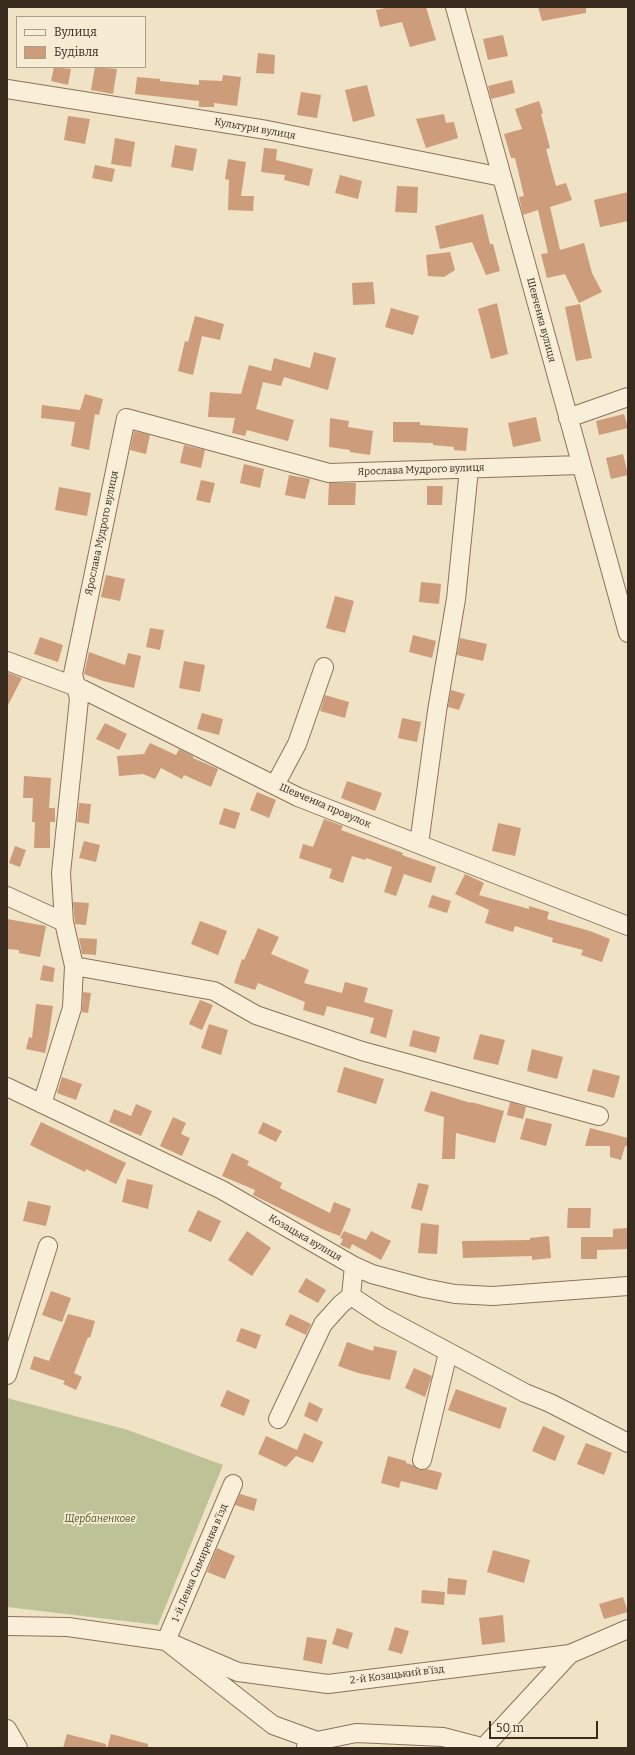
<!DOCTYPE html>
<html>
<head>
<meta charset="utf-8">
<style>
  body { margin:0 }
  #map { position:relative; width:635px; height:1755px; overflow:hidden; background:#efe2c5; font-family:Bitter,serif }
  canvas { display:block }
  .frame { position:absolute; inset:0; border:8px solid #3a2b1f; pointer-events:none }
  .legend { position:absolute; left:16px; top:16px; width:130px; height:52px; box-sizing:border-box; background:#f6ecd4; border:1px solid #ab9f8c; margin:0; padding:5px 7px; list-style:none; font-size:12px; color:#3a2b1f }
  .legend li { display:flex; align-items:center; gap:8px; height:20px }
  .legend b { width:20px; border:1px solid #ab9f8c }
  .scale { position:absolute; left:489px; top:1721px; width:109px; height:18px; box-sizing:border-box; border:2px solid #3a2b1f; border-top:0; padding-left:5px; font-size:12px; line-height:14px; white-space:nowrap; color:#3a2b1f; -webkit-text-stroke:3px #f6ecd4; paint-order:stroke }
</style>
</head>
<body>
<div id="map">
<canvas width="635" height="1755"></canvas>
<div class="frame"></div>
<ul class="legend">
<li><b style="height:5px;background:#f9efd8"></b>Вулиця</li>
<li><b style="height:11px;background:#cd9c7a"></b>Будівля</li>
</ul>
<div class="scale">50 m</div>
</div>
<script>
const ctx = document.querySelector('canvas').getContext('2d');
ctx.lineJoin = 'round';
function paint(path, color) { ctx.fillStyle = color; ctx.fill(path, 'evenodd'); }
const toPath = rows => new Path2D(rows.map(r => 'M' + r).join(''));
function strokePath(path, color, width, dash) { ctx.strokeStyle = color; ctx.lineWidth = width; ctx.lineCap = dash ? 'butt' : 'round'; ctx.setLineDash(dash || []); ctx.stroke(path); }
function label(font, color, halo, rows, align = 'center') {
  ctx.font = font + ' Bitter,serif'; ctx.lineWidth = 3.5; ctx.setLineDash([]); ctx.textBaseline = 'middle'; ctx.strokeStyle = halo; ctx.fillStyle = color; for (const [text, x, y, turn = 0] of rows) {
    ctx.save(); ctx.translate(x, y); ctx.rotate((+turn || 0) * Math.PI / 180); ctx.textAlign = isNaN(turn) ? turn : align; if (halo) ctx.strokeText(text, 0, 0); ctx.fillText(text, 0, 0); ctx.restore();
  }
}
const cemetery = toPath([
  [7,1398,128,1430,223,1465,158,1625,7,1607]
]);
const building = toPath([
  [390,7,426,7,436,40,410,47,402,22,380,27,376,10],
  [538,7,586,7,586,13,542,21],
  [503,35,508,56,488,60,483,39],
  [258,53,275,55,274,74,256,73],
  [54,67,71,69,68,85,51,81],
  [95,67,117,69,113,94,91,90],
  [223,75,241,77,237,106,214,103,214,107,199,107,199,101,135,94,137,77,160,79,160,81,199,85,199,80,222,81],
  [512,80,515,93,491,99,488,86],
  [367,85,375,116,353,122,345,90],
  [301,92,321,95,317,118,297,115],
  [539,101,543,113,541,114,550,148,546,149,556,186,566,183,572,200,550,207,560,250,584,243,592,273,602,292,579,303,565,274,547,278,541,254,548,253,538,210,523,215,519,197,524,196,515,158,511,158,504,134,522,129,515,109],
  [444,114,446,123,454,122,458,138,426,148,416,119],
  [68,116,90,119,85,144,64,140],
  [115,138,135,142,131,167,111,164],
  [175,145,197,149,193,171,171,167],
  [264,148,277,149,276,160,313,169,309,186,284,180,285,175,261,172],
  [228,159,246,162,241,196,254,196,253,211,228,210,229,180,225,179],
  [95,165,115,169,112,182,92,178],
  [340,175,362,181,358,199,335,193],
  [397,186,418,187,417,213,395,212],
  [628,192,628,221,600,227,594,200],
  [483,214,490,244,493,244,500,271,486,275,472,242,440,249,435,226],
  [450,252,455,270,444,277,428,276,426,255],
  [373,282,375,304,353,305,352,283],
  [497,303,508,354,491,359,478,309],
  [580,304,592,358,576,361,565,307],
  [391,308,419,316,413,335,385,327],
  [195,316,224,324,220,340,202,336,193,375,178,371,185,341,188,342],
  [314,352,336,358,328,390,284,377,281,386,263,382,256,409,294,420,288,441,247,430,245,436,232,433,235,418,208,417,210,392,241,394,249,365,271,371,274,358,310,368],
  [85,394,103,399,99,415,95,414,89,450,71,446,75,422,41,418,42,405,80,410],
  [624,414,628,428,599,435,596,421],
  [536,417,541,441,513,447,508,423],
  [330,418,349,421,348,427,373,431,370,455,350,452,350,450,329,447],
  [393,422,420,422,420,425,468,428,466,451,454,450,454,447,433,445,433,443,393,442],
  [134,431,150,435,146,454,130,450],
  [184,445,205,450,201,468,180,463],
  [623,454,628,475,611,479,606,458],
  [244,464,264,469,260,488,240,483],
  [289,475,310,479,305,499,285,495],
  [201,480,215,483,210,503,196,500],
  [329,483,356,483,355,505,328,505],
  [427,486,443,486,442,505,427,505],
  [59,487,91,493,87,516,55,510],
  [106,575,125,579,120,601,101,597],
  [421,582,441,584,439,604,419,602],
  [335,596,354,601,345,633,326,628],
  [150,628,164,630,160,650,146,647],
  [413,635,436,641,432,658,409,652],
  [40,637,63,645,58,662,34,654],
  [460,638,487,644,483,661,457,655],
  [89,652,125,665,128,653,141,656,134,688,103,681,84,674],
  [184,661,205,665,200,692,179,688],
  [7,672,22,678,7,707],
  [451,690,465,694,459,710,448,707],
  [325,695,349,702,345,718,320,711],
  [202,713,223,719,219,735,197,729],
  [402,718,421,722,417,742,398,738],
  [105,723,127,734,119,750,96,739],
  [150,743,176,755,179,749,193,756,193,758,218,769,211,787,184,775,182,779,161,768,155,779,143,774,119,776,117,756,144,754],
  [24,776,51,778,49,808,55,808,55,822,50,822,50,848,34,848,35,822,32,822,33,798,23,798],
  [347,781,382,793,375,811,341,798],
  [257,792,276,800,269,818,250,810],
  [79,803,91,804,89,824,77,822],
  [224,808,240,813,235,829,219,824],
  [324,819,343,826,341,830,403,853,402,855,436,867,431,883,404,874,396,896,384,892,392,867,366,858,365,860,352,856,343,883,329,878,332,869,299,858,303,844,313,847],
  [498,823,521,828,515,856,492,851],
  [84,841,100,845,96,862,79,858],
  [15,846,26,850,20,867,9,863],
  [465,874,484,883,479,895,529,909,529,906,549,912,547,919,590,931,610,939,602,962,581,955,583,950,552,942,553,938,515,926,513,932,485,923,489,910,455,894],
  [432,895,451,901,447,913,428,907],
  [73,902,89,903,86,925,75,924],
  [7,919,46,926,40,957,19,953,19,950,7,949],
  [200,921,227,931,218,955,191,944],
  [258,928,279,937,271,954,309,970,304,983,342,993,345,982,368,988,364,1002,393,1010,386,1038,370,1033,374,1018,327,1006,324,1016,303,1010,305,1002,258,983,255,990,234,983,242,959,244,960],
  [79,938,97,939,96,955,82,954],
  [43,965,55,968,53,982,40,980],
  [83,992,91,993,88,1013,82,1012],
  [200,1000,213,1005,202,1030,189,1024],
  [36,1004,53,1006,49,1034,45,1053,26,1049,29,1037,32,1038],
  [209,1024,228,1030,221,1055,201,1048],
  [413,1030,440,1037,436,1053,409,1046],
  [480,1034,505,1040,498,1065,473,1059],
  [532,1049,563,1057,557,1079,527,1071],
  [344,1067,384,1079,376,1104,337,1092],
  [593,1069,620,1076,614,1098,587,1091],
  [62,1077,82,1084,76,1100,57,1093],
  [431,1091,471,1103,471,1102,504,1111,495,1143,456,1133,455,1159,442,1159,444,1117,424,1111],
  [510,1102,526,1107,523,1119,507,1115],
  [136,1104,152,1111,141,1136,109,1122,114,1109,131,1116],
  [173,1117,186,1123,181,1134,190,1138,182,1156,160,1146],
  [526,1118,552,1124,546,1146,520,1139],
  [41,1122,126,1163,116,1184,86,1169,85,1172,30,1145],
  [263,1122,282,1131,276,1142,258,1133],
  [590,1128,628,1138,628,1146,625,1146,621,1160,610,1157,610,1146,585,1146],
  [232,1153,249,1161,247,1165,282,1183,280,1188,330,1213,334,1202,351,1209,340,1236,324,1230,253,1195,255,1190,222,1176],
  [127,1179,153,1185,148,1209,122,1202],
  [418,1183,429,1185,422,1211,411,1208],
  [28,1201,51,1206,46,1226,23,1221],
  [568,1208,591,1208,590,1228,567,1228],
  [198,1210,221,1221,211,1242,188,1231],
  [421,1223,439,1225,437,1254,418,1253],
  [628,1228,628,1249,597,1250,597,1259,581,1259,581,1237,613,1237,613,1229],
  [247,1231,271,1248,252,1276,228,1260],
  [344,1231,366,1240,371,1231,391,1241,381,1260,352,1244,350,1249,340,1245,343,1239,340,1238],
  [549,1236,551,1258,532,1260,532,1256,463,1258,462,1241,530,1240,530,1238],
  [306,1278,326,1290,318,1303,298,1292],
  [51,1291,71,1298,62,1322,42,1315],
  [68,1314,95,1321,90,1338,88,1337,74,1373,82,1377,76,1390,63,1384,65,1381,30,1369,34,1356,49,1361],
  [290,1314,311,1324,306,1335,285,1325],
  [241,1328,261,1335,256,1349,236,1341],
  [347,1342,373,1351,374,1346,397,1351,390,1380,358,1373,338,1366],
  [414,1368,432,1376,425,1397,405,1388],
  [456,1389,507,1408,500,1429,448,1410],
  [227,1390,250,1400,244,1416,220,1406],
  [309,1402,323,1409,317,1422,304,1416],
  [543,1426,565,1436,555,1461,532,1451],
  [304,1433,323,1442,313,1463,296,1456,286,1467,258,1454,266,1436,297,1450],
  [586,1443,612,1453,604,1475,577,1464],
  [388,1456,406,1461,406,1463,413,1465,419,1470,427,1469,442,1473,437,1490,401,1481,399,1488,381,1483],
  [240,1494,257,1499,254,1511,235,1505],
  [217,1548,235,1556,225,1579,207,1572],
  [493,1550,530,1560,524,1583,487,1572],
  [448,1578,467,1580,465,1595,447,1594],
  [422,1590,445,1592,444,1605,421,1603],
  [623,1597,628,1612,604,1619,599,1604],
  [503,1615,505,1642,482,1645,479,1618],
  [395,1627,409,1631,402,1654,388,1650],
  [337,1628,353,1633,348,1649,332,1644],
  [307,1637,327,1640,322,1664,303,1660],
  [67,1734,106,1744,106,1748,63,1748],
  [111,1734,148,1744,148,1748,107,1748]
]);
const minor = toPath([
  [455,7,628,633],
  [7,89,267,130,502,177],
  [568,418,628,397],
  [7,661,82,689,298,797,628,926],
  [275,785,297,744,324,667],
  [419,844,437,711,456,599,469,469],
  [7,896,64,922],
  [74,966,214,991,256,1015,362,1051,599,1116],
  [7,1087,222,1190,354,1266,372,1274,424,1288,455,1294,493,1296,628,1286],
  [42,1104,72,1008,74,966,64,922,61,873,79,699,73,674,126,418,329,473,581,465],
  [354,1266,351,1296,383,1317,525,1393,550,1403,628,1443],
  [7,1375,48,1246],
  [278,1419,323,1324,341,1304,351,1296],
  [422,1460,448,1353],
  [233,1484,166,1641,238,1672,328,1684,570,1654,628,1629],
  [7,1626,68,1627,166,1641,273,1725,317,1741],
  [7,1729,18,1748],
  [306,1747,317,1741,356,1733,443,1737,485,1748],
  [484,1747,570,1654]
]);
const streetNames = [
  ["Культури вулиця",255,129,10],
  ["Шевченка вулиця",541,320,75],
  ["Ярослава Мудрого вулиця",421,470,-2],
  ["Ярослава Мудрого вулиця",102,533,-78],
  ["Шевченка провулок",325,806,23],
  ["Козацька вулиця",305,1238,30],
  ["1-й Левка Симиренка в’їзд",200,1563,-67],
  ["2-й Козацький в’їзд",397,1675,-7]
];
const parkNames = [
  ["Щербаненкове",100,1519]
];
paint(cemetery, '#bec297');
paint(building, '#cd9c7a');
strokePath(minor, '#8a735a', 20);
strokePath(minor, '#f9efd8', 18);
label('10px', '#3a2b1f', '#f6ecd4', streetNames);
label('italic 10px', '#4b5725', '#f6ecd4', parkNames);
</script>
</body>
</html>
